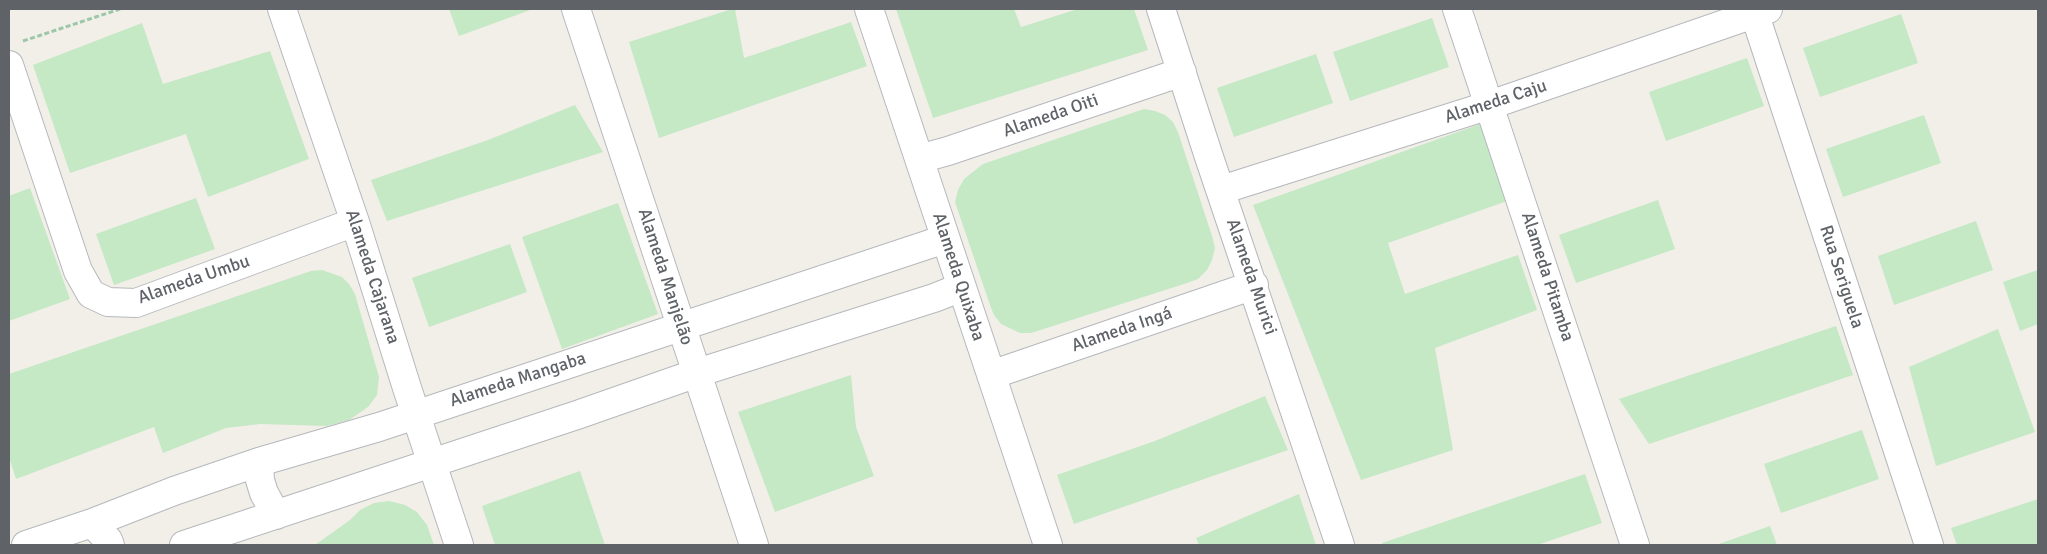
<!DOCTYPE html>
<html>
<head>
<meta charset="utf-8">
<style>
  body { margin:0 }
  #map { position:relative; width:2047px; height:554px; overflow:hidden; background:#f1efe8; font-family:Signika,sans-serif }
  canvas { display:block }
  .frame { position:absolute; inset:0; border:10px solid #5f6368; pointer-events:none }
</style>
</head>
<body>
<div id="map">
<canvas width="2047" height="554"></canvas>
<div class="frame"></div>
</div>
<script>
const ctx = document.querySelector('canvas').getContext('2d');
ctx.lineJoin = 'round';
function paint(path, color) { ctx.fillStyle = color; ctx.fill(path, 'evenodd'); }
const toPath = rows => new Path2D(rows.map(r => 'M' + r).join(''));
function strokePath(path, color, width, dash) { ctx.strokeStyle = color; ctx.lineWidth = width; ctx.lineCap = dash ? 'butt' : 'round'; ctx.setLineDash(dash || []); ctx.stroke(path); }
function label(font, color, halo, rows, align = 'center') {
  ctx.font = font + ' Signika,sans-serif'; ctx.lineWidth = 4.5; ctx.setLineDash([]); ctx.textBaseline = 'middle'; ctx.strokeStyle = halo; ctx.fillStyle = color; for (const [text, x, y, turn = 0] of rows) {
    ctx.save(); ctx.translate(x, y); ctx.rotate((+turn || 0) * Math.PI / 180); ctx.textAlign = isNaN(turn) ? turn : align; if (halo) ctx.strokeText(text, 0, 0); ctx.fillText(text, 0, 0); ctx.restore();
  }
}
const green = toPath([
  [449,9,533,9,459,36],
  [732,9,735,9,744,58,851,22,867,66,659,138,629,42],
  [896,9,1014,9,1021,27,1078,9,1134,9,1148,50,933,118],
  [1901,14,1918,63,1820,97,1803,48],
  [1432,18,1449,67,1350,101,1333,52],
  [142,23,163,84,270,51,309,159,208,197,186,134,70,173,33,65],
  [1316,54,1333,103,1234,137,1217,88],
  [1747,58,1764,106,1666,141,1649,92],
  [575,105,603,152,387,221,371,180,488,140],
  [1144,109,1155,111,1165,115,1173,122,1178,132,1212,236,1215,248,1212,260,1207,270,1198,279,1187,283,1031,333,1020,333,1001,324,994,315,990,305,955,202,958,190,964,179,983,164],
  [1924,115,1941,163,1843,197,1826,149],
  [1483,123,1510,200,1388,243,1405,294,1518,255,1537,310,1435,348,1453,450,1361,480,1253,205],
  [30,188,70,299,9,321,9,196],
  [196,198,215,249,114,285,96,234],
  [1658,200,1675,249,1576,283,1559,235],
  [618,203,658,314,562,349,522,237],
  [1976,221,1993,270,1894,305,1878,256],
  [510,244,527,292,429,327,412,278],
  [322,270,342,277,349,284,355,294,379,377,377,395,368,407,349,420,327,426,260,424,226,428,163,453,154,427,16,479,9,457,9,374,311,271],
  [2038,270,2038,324,2020,331,2003,282],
  [1836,326,1853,375,1649,444,1619,399],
  [1998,329,2035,432,1936,466,1909,367],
  [851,375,856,427,874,476,775,512,738,412],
  [1265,396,1288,450,1074,524,1057,475,1155,441],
  [1862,430,1879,479,1781,513,1764,464],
  [580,471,605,545,495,545,482,506],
  [1585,474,1602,523,1537,545,1383,545,1382,543],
  [1299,494,1316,545,1199,545,1196,538],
  [2038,499,2038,545,1957,545,1951,528],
  [389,501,405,505,417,512,427,525,434,545,315,545,350,520,360,510,374,503],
  [1770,526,1777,545,1716,545]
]);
const path = toPath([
  [23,41,120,9]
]);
const minor = toPath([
  [282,9,355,222,407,388,459,545],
  [576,9,754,545],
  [869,9,1048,545],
  [1161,9,1209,157,1340,545],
  [1457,9,1635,545],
  [1753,9,1929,545],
  [9,65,78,271,91,294,108,302,136,303,355,222],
  [919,159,948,151,1182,72],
  [1221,190,1490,105,1768,9],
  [991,375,1254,285],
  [259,462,260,480,264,493,276,515],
  [92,523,174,491,259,462,379,427,945,239],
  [26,545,92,523,108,540,110,545],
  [184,545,577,415,697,373,934,298,962,287]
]);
const streetNames = [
  ["Alameda Caju",1496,102,-18],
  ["Alameda Oiti",1051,116,-19],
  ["Alameda Cajarana",372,277,72],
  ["Alameda Manjelão",665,277,72],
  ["Alameda Quixaba",958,277,72],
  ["Alameda Murici",1251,277,71],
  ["Alameda Pitamba",1547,277,72],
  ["Rua Seriguela",1841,277,72],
  ["Alameda Umbu",194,280,-19],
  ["Alameda Ingá",1122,330,-19],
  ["Alameda Mangaba",518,380,-18]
];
paint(green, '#c5e8c5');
strokePath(minor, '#b5b8bc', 30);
strokePath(path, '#9cc7a9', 3, [5, 2.5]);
strokePath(minor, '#fff', 28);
label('18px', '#5f6368', '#fff', streetNames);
</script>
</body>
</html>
